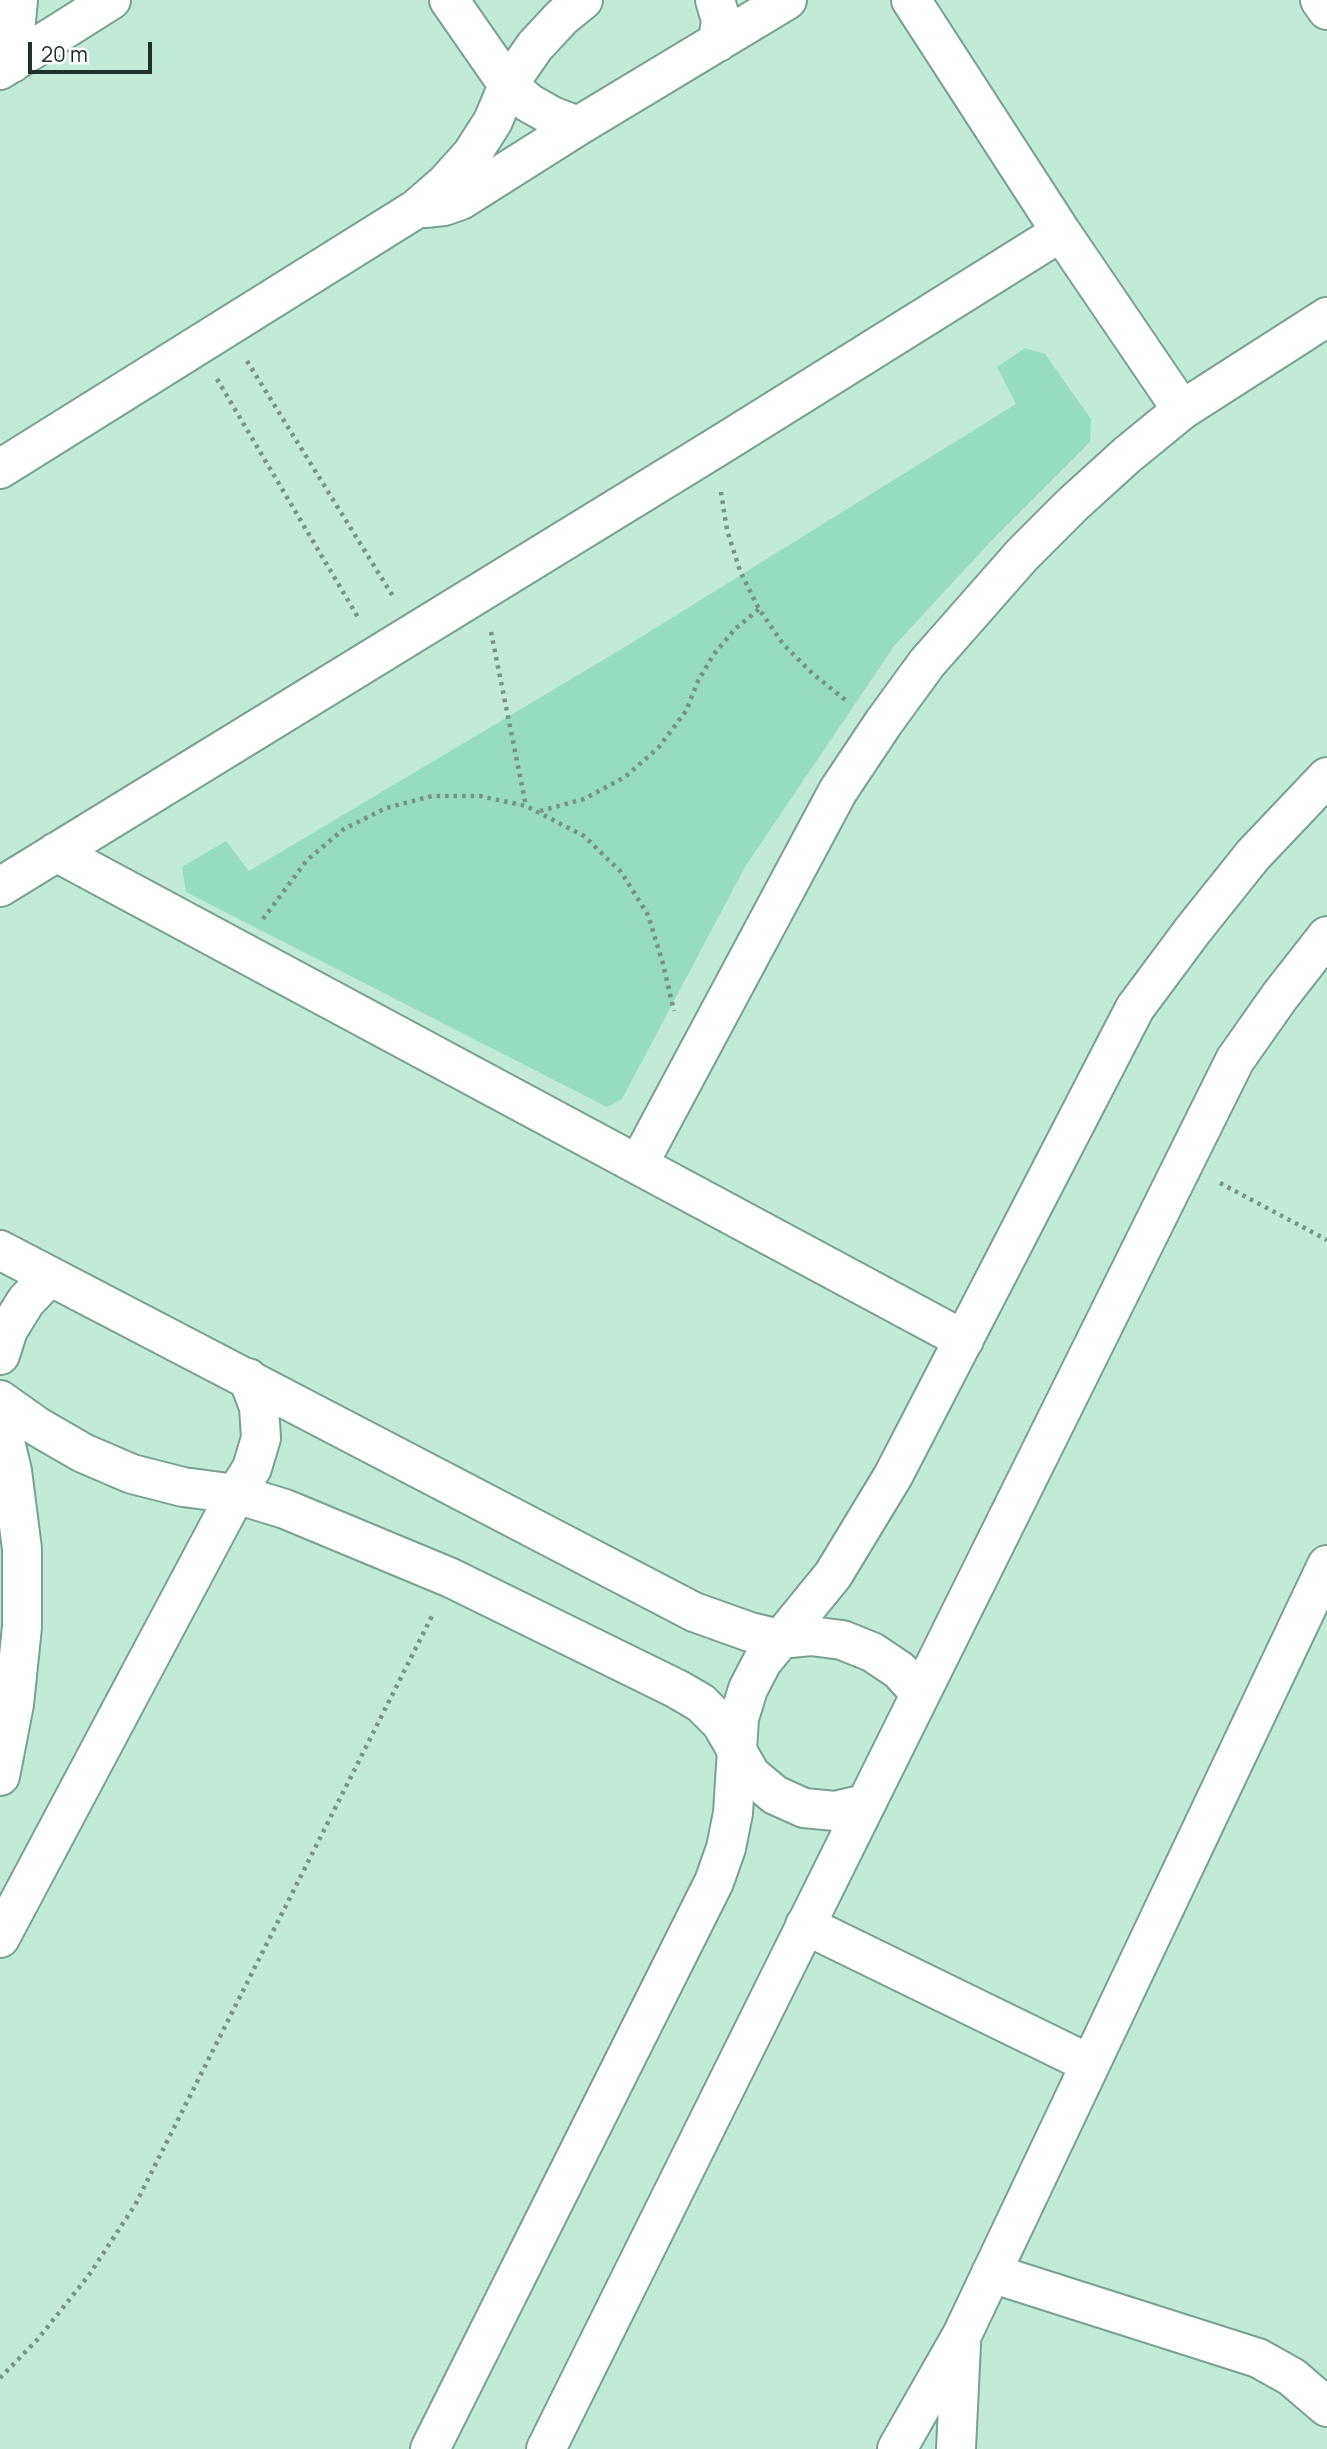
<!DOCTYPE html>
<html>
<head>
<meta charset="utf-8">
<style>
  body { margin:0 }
  #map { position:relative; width:1327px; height:2449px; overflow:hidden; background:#c1ead7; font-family:Manrope,sans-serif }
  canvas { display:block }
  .scale { position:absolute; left:28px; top:42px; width:124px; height:32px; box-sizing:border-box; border:4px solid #202f28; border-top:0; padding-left:9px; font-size:21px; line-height:24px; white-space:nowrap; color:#202f28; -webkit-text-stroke:5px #fff; paint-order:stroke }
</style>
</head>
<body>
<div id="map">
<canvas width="1327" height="2449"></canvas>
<div class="scale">20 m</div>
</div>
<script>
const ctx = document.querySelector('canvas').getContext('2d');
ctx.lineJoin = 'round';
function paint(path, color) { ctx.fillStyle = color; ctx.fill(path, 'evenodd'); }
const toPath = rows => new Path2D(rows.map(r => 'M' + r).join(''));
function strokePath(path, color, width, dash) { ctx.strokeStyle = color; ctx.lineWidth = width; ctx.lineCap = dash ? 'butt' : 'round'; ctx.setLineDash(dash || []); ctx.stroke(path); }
const green = toPath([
  [1025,348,1045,354,1091,419,1090,442,992,540,894,646,745,867,622,1099,607,1107,186,892,182,867,226,841,249,871,625,647,1016,404,997,367]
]);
const path = toPath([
  [247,361,394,598],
  [217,379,359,619],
  [721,492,727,530,740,571,759,609,783,644,813,674,848,702],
  [491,632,526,806],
  [540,811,584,799,625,777,659,747,686,711,698,681,714,654,735,629,759,609],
  [263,919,307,860,344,829,386,808,432,796,480,796,526,806,584,836,621,872,648,915,663,964,674,1011],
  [1220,1183,1327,1240],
  [0,2378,37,2340,89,2275,135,2205,433,1614]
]);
const minor = toPath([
  [449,0,508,85,529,103,552,116,578,126],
  [715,0,721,20,718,42],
  [911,0,1061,232,1182,410],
  [1320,0,1327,10],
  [12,63,18,0],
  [0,70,111,0],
  [425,208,444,206,461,200,578,126,787,0],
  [0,469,416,209,446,183,472,154,493,121,508,85,535,46,562,17,583,0],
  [56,852,964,1340],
  [0,887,720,445,1061,232],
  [639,1163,838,791,884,722,927,663,1022,555,1073,504,1127,455,1182,410,1327,317],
  [0,1250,694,1612,750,1632,779,1639,811,1636,842,1640,872,1652,899,1670,920,1693],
  [0,1355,8,1330,26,1301,50,1276],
  [0,1400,38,1427,83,1453,132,1474,183,1487,236,1494,285,1509,451,1578,677,1689,701,1703,721,1723,751,1775,775,1795,804,1808,835,1811,865,1804],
  [0,1420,12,1471,22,1549,22,1627,14,1704,0,1776],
  [805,1925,1090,2064],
  [0,1938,236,1494,252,1468,261,1438,259,1407,248,1378],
  [991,2273,1258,2358,1292,2377,1327,2407],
  [430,2449,714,1882,726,1848,733,1813,739,1718,748,1689,762,1662,833,1575,893,1476,1135,1008,1193,930,1253,855,1327,777],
  [546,2449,1235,1060,1280,996,1327,936],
  [897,2449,962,2335,1327,1565],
  [956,2449,961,2344]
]);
paint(green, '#95ddbe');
strokePath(minor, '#7aa18f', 42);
strokePath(path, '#779486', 4.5, [3.5, 5]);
strokePath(minor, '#fff', 38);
</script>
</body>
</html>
